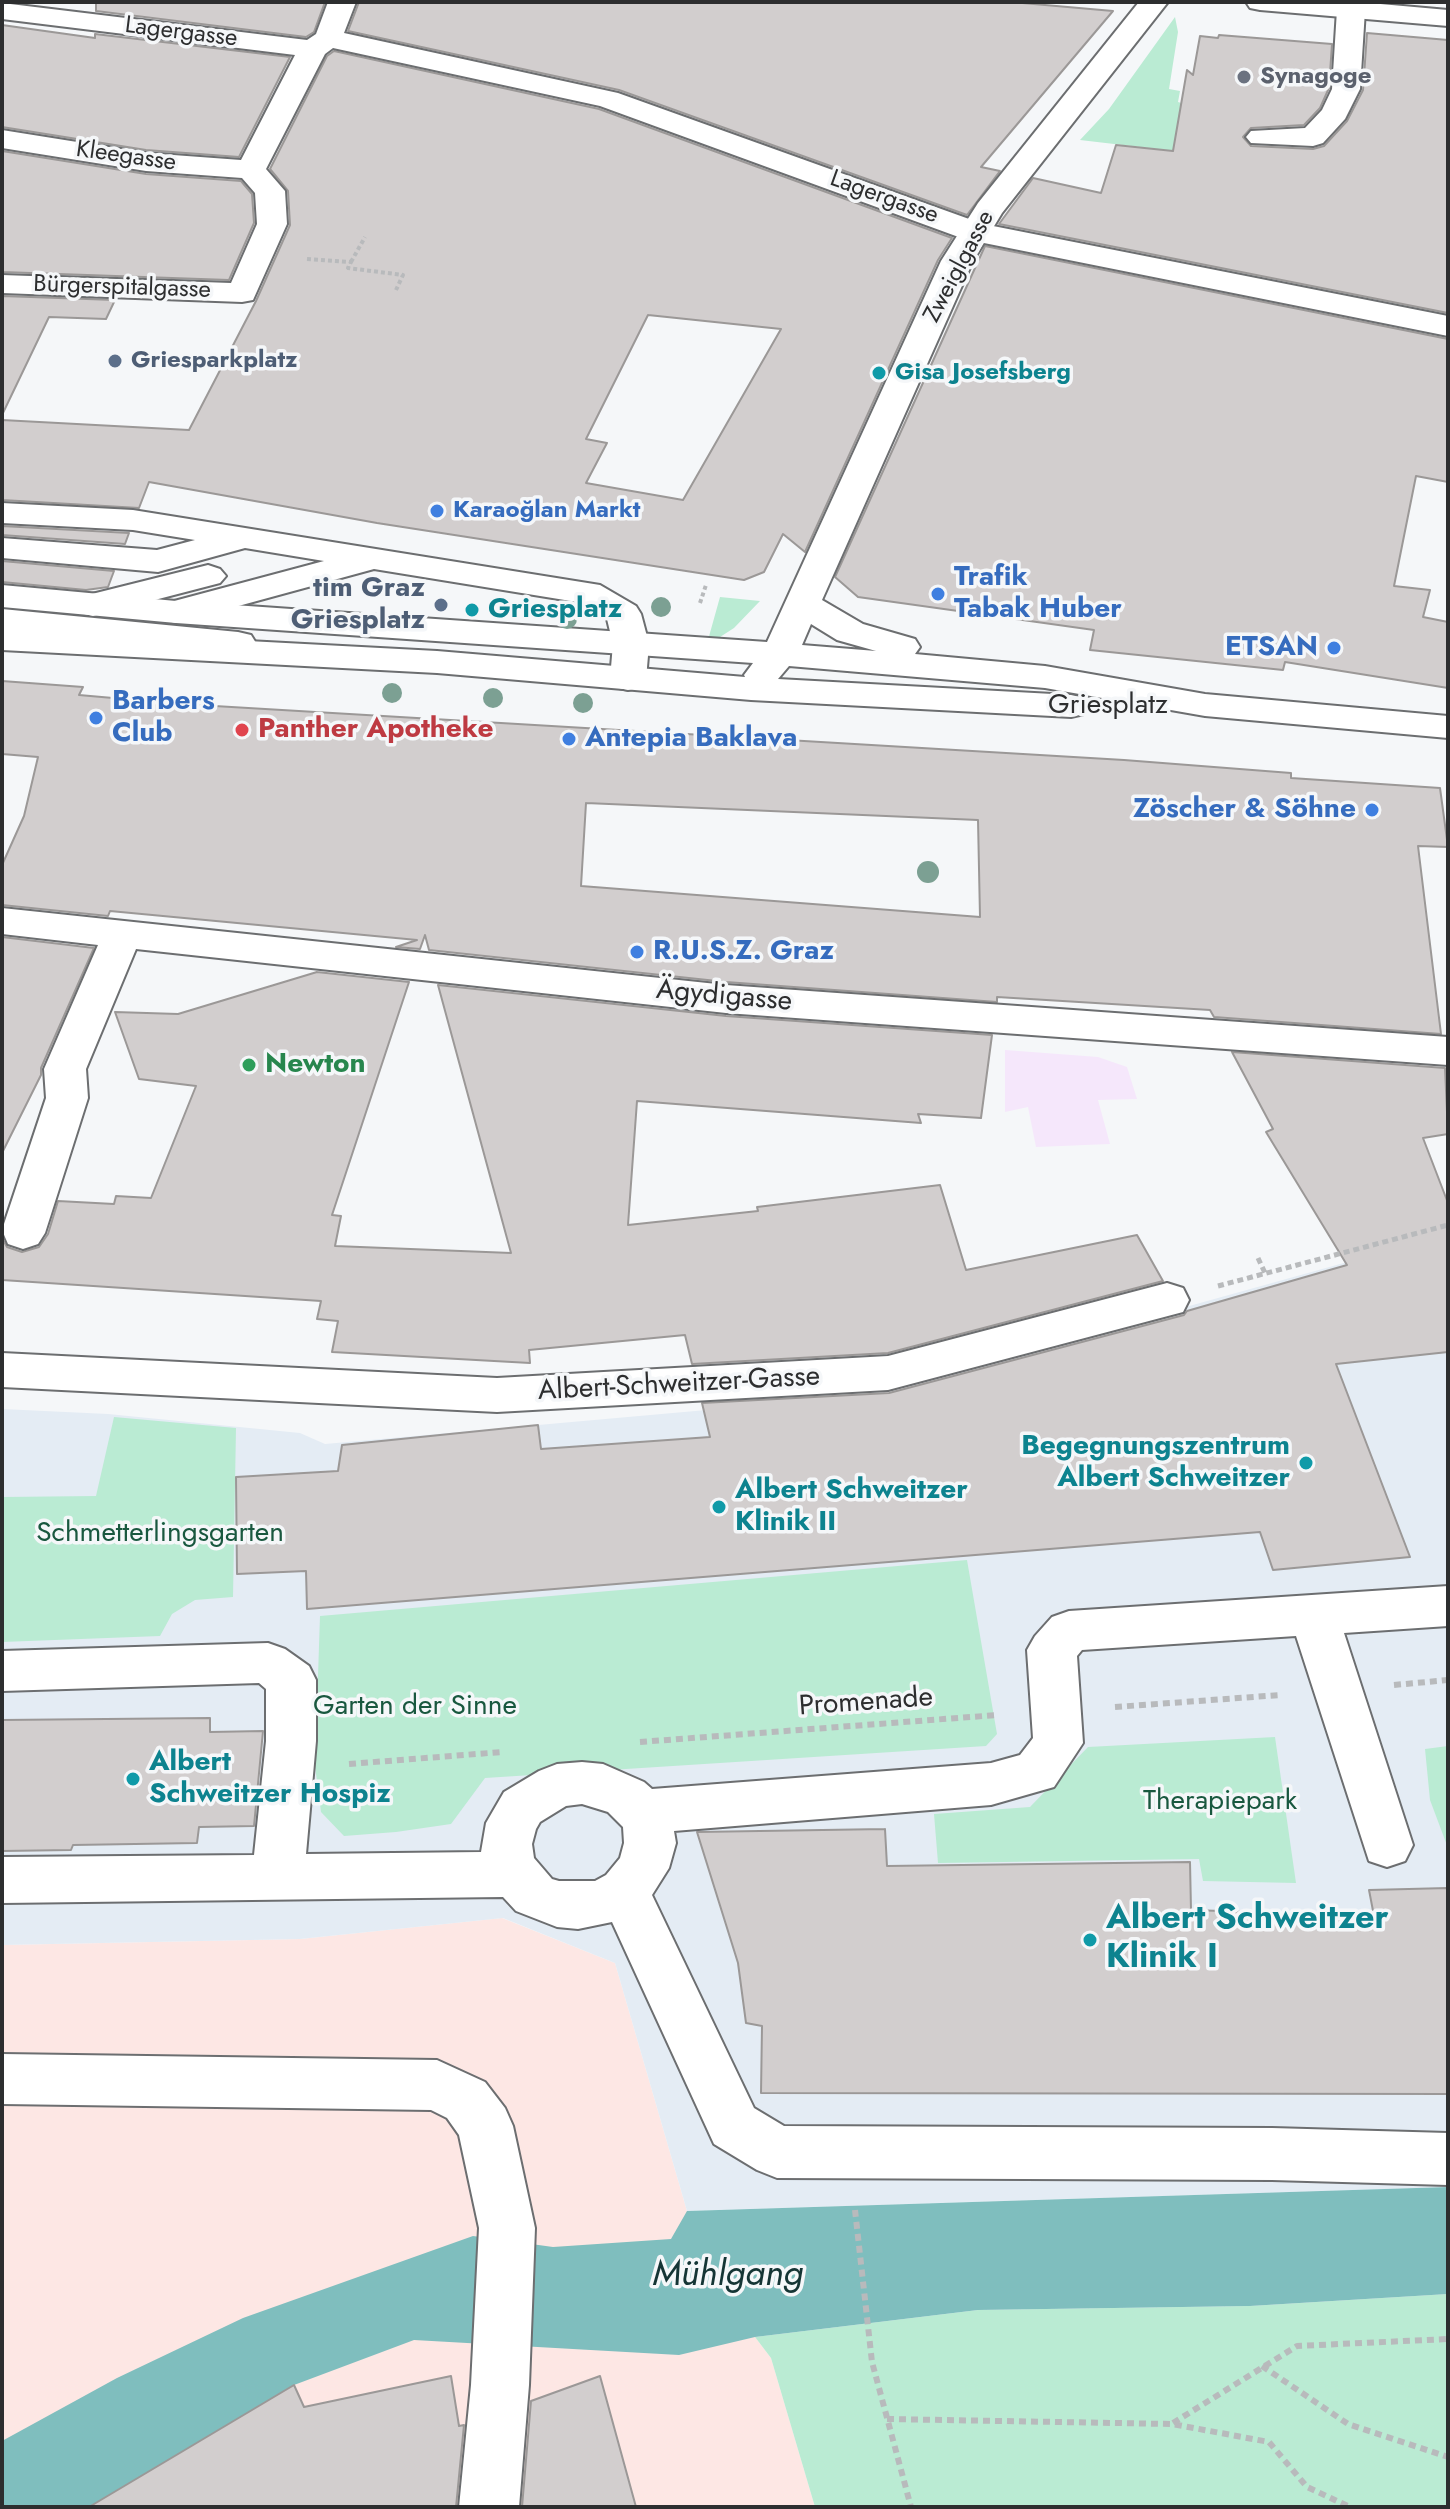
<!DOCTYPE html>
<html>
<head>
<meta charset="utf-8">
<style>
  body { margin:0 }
  #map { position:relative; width:1450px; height:2509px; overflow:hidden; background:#f5f7f9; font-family:Jost,sans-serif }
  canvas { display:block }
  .frame { position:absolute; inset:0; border:4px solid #2d2e2f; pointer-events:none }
</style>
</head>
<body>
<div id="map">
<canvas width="1450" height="2509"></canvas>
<div class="frame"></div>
</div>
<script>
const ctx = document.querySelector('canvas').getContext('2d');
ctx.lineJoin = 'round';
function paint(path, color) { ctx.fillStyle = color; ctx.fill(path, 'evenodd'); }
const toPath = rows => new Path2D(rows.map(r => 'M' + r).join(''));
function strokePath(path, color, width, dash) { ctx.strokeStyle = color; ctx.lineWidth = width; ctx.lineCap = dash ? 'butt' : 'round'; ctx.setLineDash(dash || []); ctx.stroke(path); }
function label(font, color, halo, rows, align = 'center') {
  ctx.font = font + ' Jost,sans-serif'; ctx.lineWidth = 7; ctx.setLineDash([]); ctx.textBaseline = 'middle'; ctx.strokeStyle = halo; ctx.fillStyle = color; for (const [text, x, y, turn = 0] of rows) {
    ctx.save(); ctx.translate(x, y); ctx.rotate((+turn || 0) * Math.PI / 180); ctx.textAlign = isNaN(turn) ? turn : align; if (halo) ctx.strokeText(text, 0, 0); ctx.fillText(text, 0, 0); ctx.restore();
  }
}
const commercial = toPath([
  [502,1918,615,1963,687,2211,755,2337,771,2358,815,2507,2,2507,2,1945,300,1939]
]);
const industrial = toPath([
  [1005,1050,1098,1057,1127,1067,1137,1099,1098,1100,1110,1144,1036,1147,1028,1107,1005,1112]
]);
const built = toPath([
  [1448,1236,1448,2187,687,2211,615,1963,503,1918,300,1939,2,1945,2,1409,108,1414,300,1433,325,1444,1200,1366,1182,1308,1430,1239]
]);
const green = toPath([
  [1175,17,1178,32,1169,89,1180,91,1178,102,1249,124,1242,159,1080,140,1109,109],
  [720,597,760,601,734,628,720,637,708,640],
  [114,1417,236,1428,233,1597,195,1600,172,1614,160,1636,2,1642,2,1497,96,1496],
  [967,1560,997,1734,986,1746,485,1778,451,1824,396,1832,344,1836,321,1812,315,1766,320,1616],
  [1275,1737,1296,1883,1203,1881,1199,1859,938,1863,934,1814,1030,1807,1088,1747],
  [1448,1746,1448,1848,1430,1800,1425,1749],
  [1448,2294,1448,2507,815,2507,771,2358,755,2337,978,2310,1250,2306]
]);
const water = toPath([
  [1448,2187,1448,2294,1250,2306,978,2310,755,2337,679,2355,414,2340,294,2385,89,2507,2,2507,2,2441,117,2378,243,2318,473,2236,553,2247,671,2239,687,2211]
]);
const building = toPath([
  [96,2,325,2,314,32,306,37,96,11,96,2],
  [359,2,1011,2,1113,11,981,167,1000,171,967,215,619,90,348,31,359,2],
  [2,25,95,38,95,34,290,57,239,157,146,150,2,127,2,25],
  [1367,33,1448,40,1448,313,999,224,1033,178,1101,193,1116,145,1173,151,1187,70,1193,75,1200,36,1218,38,1219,35,1332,44,1329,88,1320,108,1304,125,1251,128,1243,137,1251,146,1313,149,1324,146,1347,121,1363,90,1367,33],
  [334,51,599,109,952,238,938,260,805,552,783,534,764,572,744,580,377,523,149,482,139,508,2,500,2,420,189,430,256,301,290,225,288,191,270,169,327,56,334,51],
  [648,315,781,329,683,500,586,483,607,443,586,439,648,315],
  [2,151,146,174,241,181,252,194,254,223,229,280,2,272,2,151],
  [985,246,1448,339,1448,482,1416,476,1394,586,1430,590,1423,617,1448,622,1448,688,1285,662,1283,670,1090,650,1094,630,858,597,835,577,985,246],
  [2,296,115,300,106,319,49,317,2,415,2,296],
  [2,526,129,533,125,544,2,535,2,526],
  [2,561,114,571,108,587,86,590,2,582,2,561],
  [2,681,83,687,79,695,181,704,1124,760,1291,773,1291,778,1440,788,1448,847,1418,846,1441,1034,1214,1017,1210,1010,997,997,997,1002,726,982,429,950,425,935,420,949,396,947,417,940,110,911,108,916,2,905,2,865,24,816,38,757,2,754,2,681],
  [586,803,978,820,980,917,581,886,586,803],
  [2,937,94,948,41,1068,41,1075,2,1153,2,937],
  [317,972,409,982,332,1215,341,1216,335,1246,511,1253,438,985,726,1016,992,1035,981,1118,918,1114,921,1123,637,1101,628,1225,758,1211,757,1207,940,1185,966,1270,1137,1235,1163,1281,888,1353,692,1364,685,1335,529,1350,530,1363,332,1352,338,1321,317,1319,321,1301,2,1280,2,1238,7,1247,22,1252,39,1247,48,1234,58,1201,114,1204,116,1196,151,1198,196,1086,139,1079,115,1012,178,1014,317,972],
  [1232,1052,1445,1068,1448,1134,1423,1138,1448,1203,1448,1352,1336,1364,1410,1557,1273,1570,1260,1532,307,1609,306,1571,237,1574,236,1477,338,1471,342,1445,538,1425,541,1449,710,1437,702,1403,889,1393,1184,1315,1187,1311,1347,1265,1266,1132,1273,1129,1232,1052],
  [210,1718,210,1732,263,1731,254,1826,199,1827,197,1843,73,1845,71,1850,2,1851,2,1720,210,1718],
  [885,1829,887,1866,1190,1862,1191,1910,1374,1916,1369,1890,1448,1888,1448,2094,761,2093,762,2026,746,2023,738,1963,697,1832,885,1829],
  [451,2376,459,2426,464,2425,456,2507,89,2507,294,2385,304,2407,451,2376],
  [600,2376,636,2507,522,2507,531,2401,600,2376]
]);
const pathFar2 = toPath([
  [307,259,351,262,348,268,403,275,396,290],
  [351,262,365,237],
  [700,603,706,585]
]);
const pathFar1 = toPath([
  [1258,1258,1265,1273],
  [1218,1286,1448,1225]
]);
const path = toPath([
  [1394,1685,1448,1680],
  [1115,1707,1280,1695],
  [640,1742,997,1715],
  [349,1764,502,1752],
  [855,2210,872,2362,911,2507],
  [1262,2366,1348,2424,1448,2457],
  [887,2419,1172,2424,1269,2442,1307,2487,1350,2507],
  [1173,2423,1297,2346,1448,2339]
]);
const minor = toPath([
  [328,2,356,2,344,33,618,93,983,224,1448,316,1448,336,964,239,600,106,333,48,325,54,266,169,285,191,287,224,253,300,242,302,2,293,2,275,231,283,257,224,255,193,242,178,146,171,2,148,2,130,146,153,241,160,295,55,2,19,2,3,307,40,316,34,328,2],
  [1352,2,1361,4,1365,10,1360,89,1345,119,1323,143,1313,146,1251,143,1246,137,1251,131,1305,128,1322,110,1332,89,1337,10,1341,4,1352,2],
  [2,503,133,510,600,585,636,606,641,614,649,644,646,679,641,687,628,690,615,687,610,679,613,644,607,619,577,602,374,569,176,623,163,620,158,612,163,604,324,561,245,548,158,572,2,558,2,538,157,550,195,540,133,530,2,523,2,503],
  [208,565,220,569,226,576,220,583,93,616,80,613,75,605,80,597,208,565],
  [2,609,238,632,251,635,256,643,251,651,238,654,2,631,2,609],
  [2,908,726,985,1448,1037,1448,1065,726,1013,136,949,86,1069,88,1098,45,1233,38,1244,23,1249,8,1244,2,1230,46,1098,44,1069,98,945,2,934,2,908],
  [1167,1283,1183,1288,1189,1300,1183,1312,888,1390,497,1412,2,1387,2,1353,497,1378,888,1356,1167,1283],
  [1448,1586,1448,1626,1344,1633,1413,1845,1405,1861,1387,1867,1369,1861,1296,1636,1082,1650,1077,1656,1083,1743,1054,1787,991,1805,674,1831,676,1843,669,1868,652,1895,754,2108,784,2126,1272,2128,1448,2133,1448,2185,1272,2180,777,2178,757,2170,714,2144,612,1922,578,1929,557,1927,516,1911,503,1897,2,1903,2,1857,254,1855,266,1741,266,1689,259,1683,2,1691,2,1651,268,1643,285,1649,309,1666,316,1680,316,1741,306,1854,481,1852,486,1823,504,1792,539,1771,557,1764,582,1762,603,1764,644,1782,652,1789,991,1763,1020,1755,1033,1738,1027,1650,1035,1636,1052,1617,1069,1611,1448,1586],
  [582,1804,608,1812,623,1827,624,1843,620,1858,606,1875,595,1881,559,1881,552,1879,534,1858,532,1844,536,1829,540,1822,566,1806,582,1804],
  [2,2054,437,2060,485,2082,505,2108,513,2126,535,2228,529,2385,519,2507,459,2507,471,2385,479,2228,459,2135,447,2118,431,2110,2,2104,2,2054]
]);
const major = toPath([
  [1139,2,1168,2,1002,213,973,261,822,600,863,624,915,639,920,647,915,654,1045,666,1205,694,1448,716,1448,738,1205,716,1045,688,789,666,778,679,1071,695,1084,698,1089,706,1084,714,1071,717,751,700,437,673,2,650,2,628,437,651,745,677,744,675,753,663,176,623,2,607,2,585,176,601,767,642,941,261,978,203,1139,2],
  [811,624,837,640,876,651,802,645,811,624],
  [1246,2,1358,2,1448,10,1448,26,1260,10,1250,8,1246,2]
]);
const trees = [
  [661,607,10],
  [567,619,10],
  [392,693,10],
  [493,698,10],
  [583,703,10],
  [928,872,11]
];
const markers = [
  [1244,77,8,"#6b7280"],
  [115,361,8,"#5c6f8a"],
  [879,373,8,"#0f9aa8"],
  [437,511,8,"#3f7fe0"],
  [938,594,8,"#3f7fe0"],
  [441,605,8,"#5c6f8a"],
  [472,610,8,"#0f9aa8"],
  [1334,648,8,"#3f7fe0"],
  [96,718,8,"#3f7fe0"],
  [242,730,8,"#e0444e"],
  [569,739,8,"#3f7fe0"],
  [1372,810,8,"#3f7fe0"],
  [637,952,8,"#3f7fe0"],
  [249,1065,8,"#2e9e5b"],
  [1306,1463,8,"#0f9aa8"],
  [719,1507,8,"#0f9aa8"],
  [133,1779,8,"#0f9aa8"],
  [1090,1940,8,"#0f9aa8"]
];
const farStreetnames = [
  ["Lagergasse",181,33,7],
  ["Kleegasse",126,157,8],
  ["Lagergasse",884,198,20],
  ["Zweiglgasse",960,267,-62],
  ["Bürgerspitalgasse",122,288,2]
];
const farWorshipnames = [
  ["Synagoge",1260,77]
];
const farServicenames = [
  ["Griesparkplatz",131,361]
];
const farCulturenames = [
  ["Gisa Josefsberg",895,373]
];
const farShopnames = [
  ["Karaoğlan Markt",453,511]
];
const shopNames = [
  ["Trafik",954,578],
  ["Tabak Huber",954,610],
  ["ETSAN",1318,648,"right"],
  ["Barbers",112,702],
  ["Club",112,734],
  ["Antepia Baklava",585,739],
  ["Zöscher & Söhne",1356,810,"right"],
  ["R.U.S.Z. Graz",653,952]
];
const serviceNames = [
  ["tim Graz",425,589],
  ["Griesplatz",425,621]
];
const cultureNames = [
  ["Griesplatz",488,610],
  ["Begegnungszentrum",1290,1447,"right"],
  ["Albert Schweitzer",1290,1479,"right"],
  ["Albert Schweitzer",735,1491],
  ["Klinik II",735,1523],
  ["Albert",149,1763],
  ["Schweitzer Hospiz",149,1795]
];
const streetNames = [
  ["Griesplatz",1108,706],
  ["Ägydigasse",724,997,5],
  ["Albert-Schweitzer-Gasse",679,1385,-3],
  ["Promenade",866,1703,-4]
];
const healthNames = [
  ["Panther Apotheke",258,730]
];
const leisureNames = [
  ["Newton",265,1065]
];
const parkNames = [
  ["Schmetterlingsgarten",160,1534],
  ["Garten der Sinne",415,1707],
  ["Therapiepark",1220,1802]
];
const nearCulturenames = [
  ["Albert Schweitzer",1106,1920],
  ["Klinik I",1106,1959]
];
const nearWaternames = [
  ["Mühlgang",728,2276]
];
paint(commercial, '#fde7e4');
paint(industrial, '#f5e7fb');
paint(built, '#e4ecf4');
paint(green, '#baebd3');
paint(water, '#7fbebe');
paint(building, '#d2cece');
strokePath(building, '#9b9897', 2);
strokePath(minor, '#6c6e70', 4);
strokePath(major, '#6c6e70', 4);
strokePath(pathFar2, '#b8babc', 4, [4, 3]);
strokePath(pathFar1, '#b8babc', 5, [6, 4]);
strokePath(path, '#b8babc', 6, [7, 5]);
paint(minor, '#fff');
paint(major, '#fff');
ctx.fillStyle = '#7ca093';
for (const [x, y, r] of trees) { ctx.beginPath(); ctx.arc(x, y, r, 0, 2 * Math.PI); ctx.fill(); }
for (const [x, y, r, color] of markers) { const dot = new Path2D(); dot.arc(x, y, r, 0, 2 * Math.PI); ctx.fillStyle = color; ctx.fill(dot); strokePath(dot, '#f5f7f9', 3); }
label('24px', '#2d2e2f', '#f5f7f9', farStreetnames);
label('bold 24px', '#5b616d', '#f5f7f9', farWorshipnames, 'left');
label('bold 24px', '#4e5e75', '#f5f7f9', farServicenames, 'left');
label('bold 24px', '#0d838f', '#f5f7f9', farCulturenames, 'left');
label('bold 24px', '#366cbe', '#f5f7f9', farShopnames, 'left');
label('bold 28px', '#366cbe', '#f5f7f9', shopNames, 'left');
label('bold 28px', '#4e5e75', '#f5f7f9', serviceNames, 'right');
label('bold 28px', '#0d838f', '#f5f7f9', cultureNames, 'left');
label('28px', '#2d2e2f', '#f5f7f9', streetNames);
label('bold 28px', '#be3a42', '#f5f7f9', healthNames, 'left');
label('bold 28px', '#27864d', '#f5f7f9', leisureNames, 'left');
label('28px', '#19583f', '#f5f7f9', parkNames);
label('bold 34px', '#0d838f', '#f5f7f9', nearCulturenames, 'left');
label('italic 36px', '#153535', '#f5f7f9', nearWaternames);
</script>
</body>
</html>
